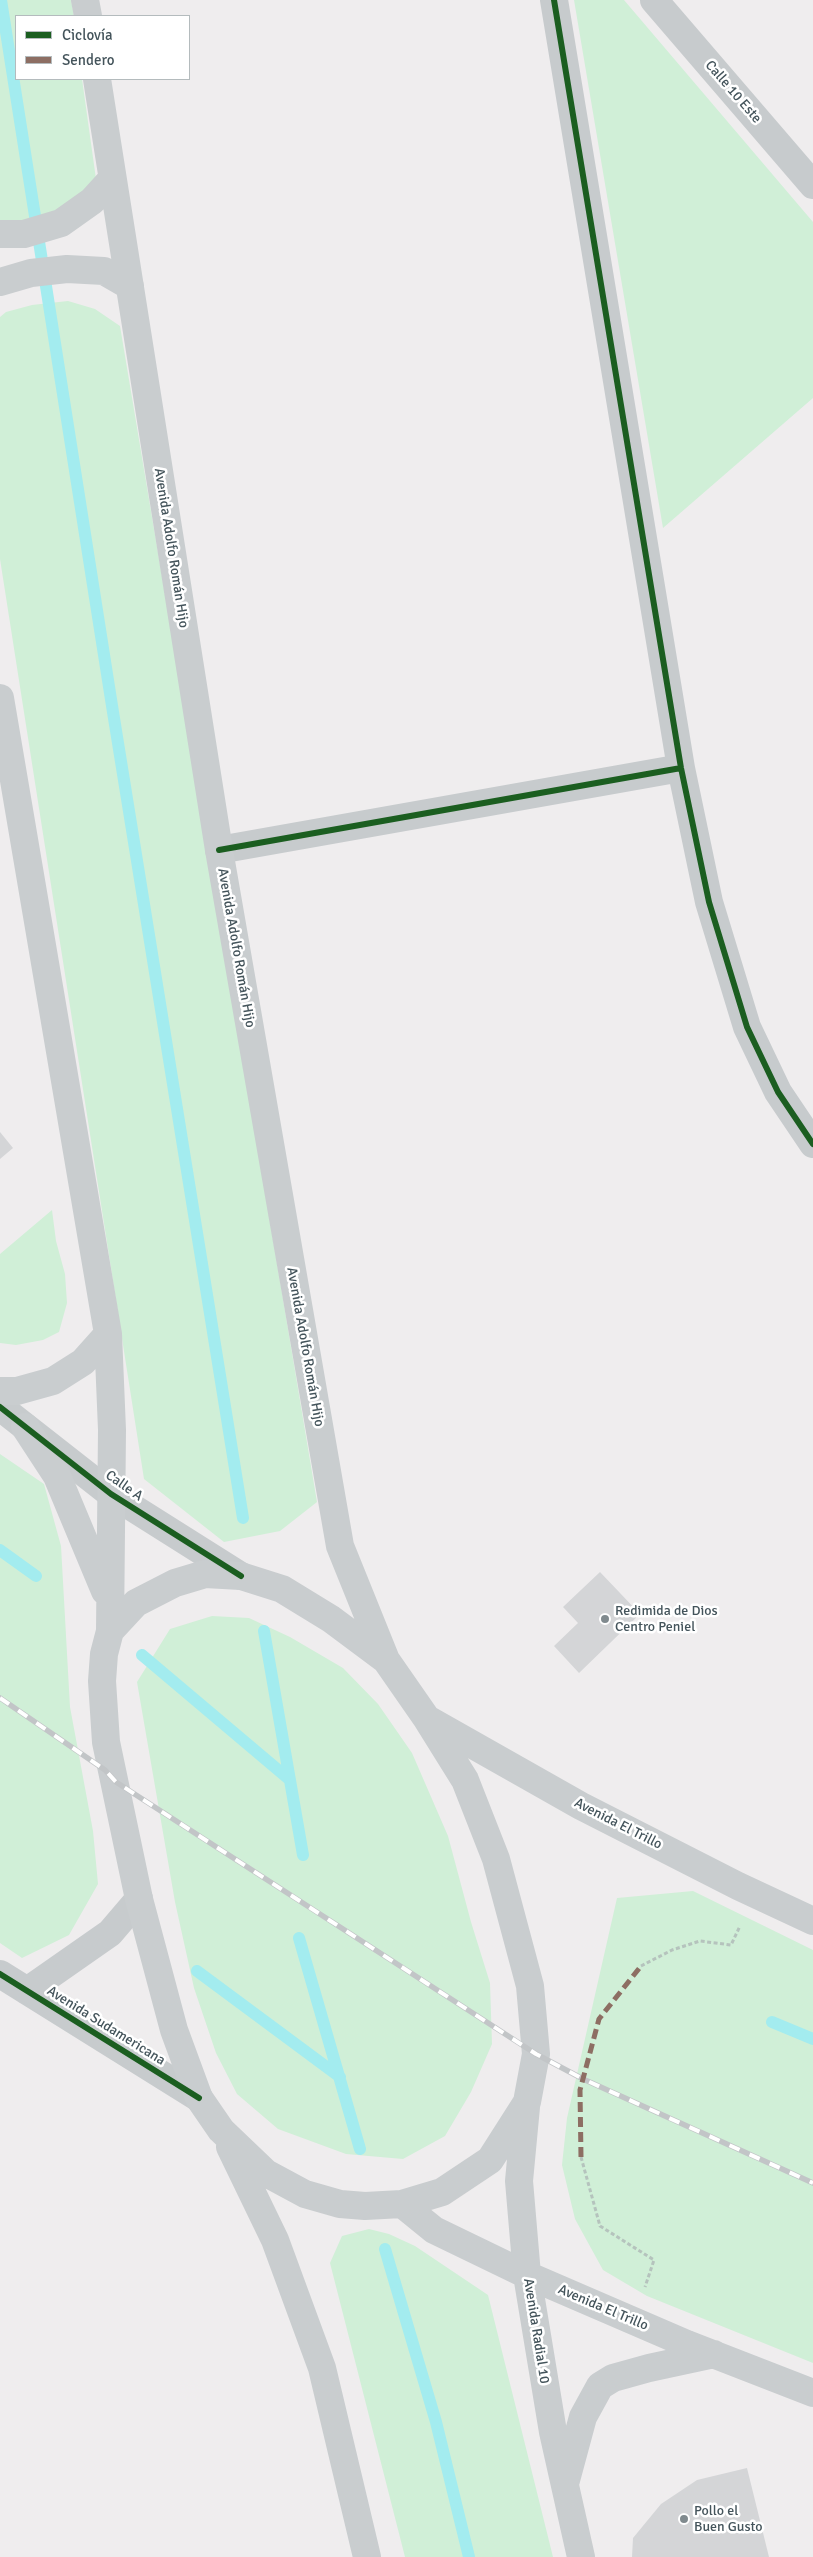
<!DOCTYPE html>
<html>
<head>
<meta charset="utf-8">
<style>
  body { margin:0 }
  #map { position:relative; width:813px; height:2557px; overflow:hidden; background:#efedee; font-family:Signika,sans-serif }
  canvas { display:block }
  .legend { position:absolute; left:15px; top:15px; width:175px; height:65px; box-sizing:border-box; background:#fff; border:1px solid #b4bbbd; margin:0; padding:6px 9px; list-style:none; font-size:15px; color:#44545b }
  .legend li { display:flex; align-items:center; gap:10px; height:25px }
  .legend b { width:25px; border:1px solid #b4bbbd }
</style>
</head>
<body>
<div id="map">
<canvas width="813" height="2557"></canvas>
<ul class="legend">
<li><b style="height:6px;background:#1b5e20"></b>Ciclovía</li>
<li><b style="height:6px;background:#8d6e63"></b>Sendero</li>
</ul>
</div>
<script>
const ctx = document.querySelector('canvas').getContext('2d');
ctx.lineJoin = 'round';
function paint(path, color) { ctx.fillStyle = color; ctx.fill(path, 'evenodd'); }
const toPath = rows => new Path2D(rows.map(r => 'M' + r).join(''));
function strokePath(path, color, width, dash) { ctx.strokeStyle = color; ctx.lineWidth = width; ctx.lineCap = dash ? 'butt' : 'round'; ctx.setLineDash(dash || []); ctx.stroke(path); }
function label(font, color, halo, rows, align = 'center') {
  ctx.font = font + ' Signika,sans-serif'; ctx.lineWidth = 5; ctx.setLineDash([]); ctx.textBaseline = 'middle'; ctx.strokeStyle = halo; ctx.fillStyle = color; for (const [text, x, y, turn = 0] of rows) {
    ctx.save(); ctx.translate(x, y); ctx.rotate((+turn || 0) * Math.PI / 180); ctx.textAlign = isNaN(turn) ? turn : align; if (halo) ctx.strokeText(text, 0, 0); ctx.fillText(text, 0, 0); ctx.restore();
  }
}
const green = toPath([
  [0,0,71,0,74,16,16,16,16,79,82,79,96,179,52,219,0,228],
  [574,0,624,0,813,222,813,398,663,528],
  [68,301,95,309,120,326,317,1502,280,1531,224,1542,144,1479,0,559,0,317,6,312,32,305],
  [52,1210,56,1241,65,1274,67,1303,59,1332,43,1340,16,1345,0,1343,0,1254],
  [0,1454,44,1484,61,1546,70,1707,93,1831,98,1884,69,1935,22,1958,0,1943],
  [212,1616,249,1618,290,1637,343,1668,378,1704,412,1753,448,1836,471,1922,490,1983,492,2044,471,2092,445,2136,403,2159,346,2154,278,2129,237,2094,216,2053,194,1988,175,1902,137,1682,170,1629],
  [693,1891,813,1950,813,2363,647,2296,603,2270,575,2219,562,2165,567,2118,617,1898],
  [369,2229,389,2234,415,2246,488,2295,553,2557,405,2557,330,2263,342,2236]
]);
const stream = toPath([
  [1,0,113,712,243,1518],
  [0,1550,36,1576],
  [264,1631,303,1855],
  [142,1655,290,1780],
  [299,1938,360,2149],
  [197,1971,340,2077],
  [772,2022,813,2039],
  [385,2249,436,2422,469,2557]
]);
const building = toPath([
  [0,1132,13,1148,0,1159],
  [600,1572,640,1614,579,1673,554,1646,578,1623,563,1607],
  [747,2468,769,2557,632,2557,633,2538,661,2504,697,2480]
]);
const path = toPath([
  [641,1966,672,1950,700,1941,731,1945,740,1926],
  [581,2157,600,2226,654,2260,645,2287]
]);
const minor = toPath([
  [554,0,681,768,709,902,747,1027,778,1092,813,1144],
  [654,0,813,185],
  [219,850,681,768],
  [0,1974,199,2098],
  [27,1991,110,1933,139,1899]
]);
const tertiary = toPath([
  [0,1407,111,1494,241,1576]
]);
const secondary = toPath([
  [85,0,88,16],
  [97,79,219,850,340,1546,386,1660],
  [0,234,24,234,61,223,92,201,112,179],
  [0,282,31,273,67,269,104,271,130,286],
  [0,698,108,1334,112,1430,110,1631],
  [0,1391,17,1391,53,1381,83,1362,108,1334],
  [25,1427,57,1476,105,1591],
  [205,1574,241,1576,282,1589,331,1619,386,1660,427,1719,465,1780,496,1859,530,1986,536,2054,527,2102,490,2160,442,2192,402,2204,365,2206,340,2204,305,2194,266,2173,221,2130,199,2098,174,2030,139,1899,106,1742,102,1681,104,1654,110,1631,136,1603,175,1583,205,1574],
  [429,1720,581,1806,738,1886,813,1921],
  [526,2107,519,2181,527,2275,553,2432,581,2557],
  [230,2147,275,2240,322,2368,367,2557],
  [402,2204,434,2230,527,2275,687,2344,813,2393],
  [566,2480,583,2417,600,2386,613,2378,649,2368,714,2354]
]);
const rail = toPath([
  [0,1698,105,1770,116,1782,536,2054,583,2079,813,2183]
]);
const quiet = toPath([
  [581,2157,580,2090,599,2019,641,1966]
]);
const cycleway = toPath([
  [554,0,681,768,709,902,747,1027,778,1092,813,1144],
  [219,850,681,768],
  [0,1407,111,1494,241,1576],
  [0,1974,199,2098]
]);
const markers = [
  [605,1619,5,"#808a8e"],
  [684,2519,5,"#808a8e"]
];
const streetNames = [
  ["Calle 10 Este",733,92,49],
  ["Avenida Adolfo Román Hijo",171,548,81],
  ["Avenida Adolfo Román Hijo",236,948,80],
  ["Avenida Adolfo Román Hijo",305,1347,80],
  ["Calle A",124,1486,35],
  ["Avenida El Trillo",618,1824,27],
  ["Avenida Sudamericana",106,2026,32],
  ["Avenida El Trillo",603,2308,23],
  ["Avenida Radial 10",536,2331,81]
];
const poiNames = [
  ["Redimida de Dios",615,1611],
  ["Centro Peniel",615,1627],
  ["Pollo el",694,2511],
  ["Buen Gusto",694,2527]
];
paint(green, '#d0efd7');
strokePath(stream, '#a3ecef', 12);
paint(building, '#d4d5d7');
strokePath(path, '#b5c3bd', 3, [4, 2.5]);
strokePath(minor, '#c7cbcd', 28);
strokePath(tertiary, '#c7cbcd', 28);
strokePath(secondary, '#c9cdcf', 28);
strokePath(rail, '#c2c5c7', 5.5);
strokePath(rail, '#fff', 4, [11]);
strokePath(quiet, '#8d6e63', 5, [10, 5]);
strokePath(cycleway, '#1b5e20', 6);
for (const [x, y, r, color] of markers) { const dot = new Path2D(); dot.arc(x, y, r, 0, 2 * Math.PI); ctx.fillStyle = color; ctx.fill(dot); strokePath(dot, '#fff', 2); }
label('14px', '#44545b', '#fff', streetNames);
label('14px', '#44545b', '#fff', poiNames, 'left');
</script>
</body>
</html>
